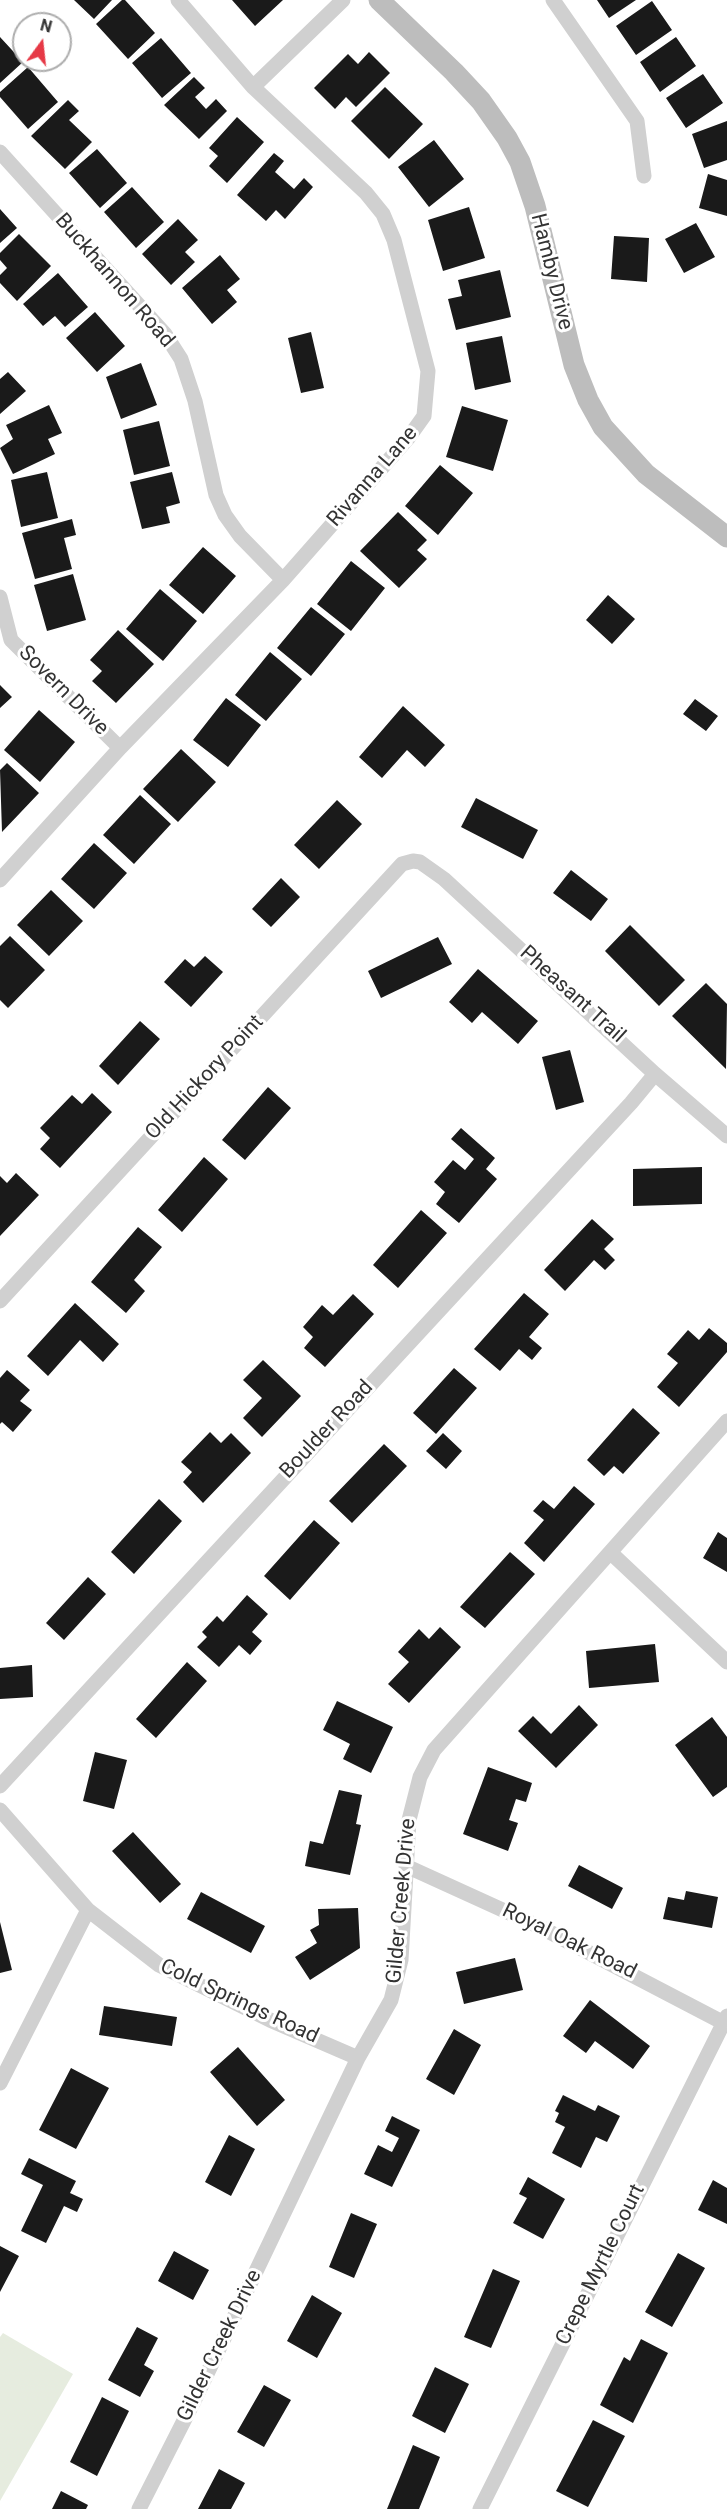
<!DOCTYPE html>
<html>
<head>
<meta charset="utf-8">
<style>
  body { margin:0 }
  #map { position:relative; width:727px; height:2509px; overflow:hidden; background:#fff; font-family:Roboto,sans-serif }
  canvas { display:block }
  .north { position:absolute; left:12px; top:12px; width:60px; height:60px; box-sizing:border-box; background:#fff; border:2px solid #adadad; border-radius:50%; rotate:15deg; font-size:16px; font-weight:700; line-height:24px; text-align:center; color:#333 }
  .north::after { content:''; display:block; margin:auto; width:21px; height:27px; background:#e63946; clip-path:polygon(50% 0,100% 100%,50% 72%,0 100%) }
</style>
</head>
<body>
<div id="map">
<canvas width="727" height="2509"></canvas>
<div class="north">N</div>
</div>
<script>
const ctx = document.querySelector('canvas').getContext('2d');
ctx.lineJoin = 'round';
function paint(path, color) { ctx.fillStyle = color; ctx.fill(path, 'evenodd'); }
const toPath = rows => new Path2D(rows.map(r => 'M' + r).join(''));
function strokePath(path, color, width, dash) { ctx.strokeStyle = color; ctx.lineWidth = width; ctx.lineCap = dash ? 'butt' : 'round'; ctx.setLineDash(dash || []); ctx.stroke(path); }
function label(font, color, halo, rows, align = 'center') {
  ctx.font = font + ' Roboto,sans-serif'; ctx.lineWidth = 6; ctx.setLineDash([]); ctx.textBaseline = 'middle'; ctx.strokeStyle = halo; ctx.fillStyle = color; for (const [text, x, y, turn = 0] of rows) {
    ctx.save(); ctx.translate(x, y); ctx.rotate((+turn || 0) * Math.PI / 180); ctx.textAlign = isNaN(turn) ? turn : align; if (halo) ctx.strokeText(text, 0, 0); ctx.fillText(text, 0, 0); ctx.restore();
  }
}
const green = toPath([
  [3,2333,73,2374,0,2501,0,2337]
]);
const building = toPath([
  [74,0,112,0,94,19],
  [122,0,125,0,155,33,128,59,96,24],
  [232,0,283,0,255,26],
  [597,0,636,0,609,18],
  [652,1,672,30,636,55,616,26],
  [0,37,23,62,0,83],
  [676,37,696,66,660,92,640,62],
  [161,38,191,73,162,98,132,63],
  [369,52,390,73,356,107,346,97,335,109,314,88,348,54,358,64],
  [28,67,58,102,28,129,0,97,0,92],
  [703,74,723,103,686,128,666,98],
  [194,77,205,88,195,97,206,109,216,99,227,111,199,139,164,105],
  [385,87,423,124,389,159,351,121],
  [68,100,79,111,69,120,92,142,65,169,31,136],
  [237,117,264,142,227,183,209,166,218,156,209,148],
  [727,121,727,160,704,168,692,134],
  [434,140,464,179,429,207,398,167],
  [97,149,127,183,100,208,69,173],
  [274,153,284,161,275,172,294,189,304,178,313,187,285,219,276,210,266,221,237,195],
  [708,174,727,180,727,216,699,208],
  [132,187,164,222,136,248,104,212],
  [469,207,485,258,443,271,428,220],
  [0,209,17,228,0,243],
  [178,219,198,240,185,252,195,262,171,285,142,254],
  [696,223,715,257,684,273,665,239],
  [19,234,51,266,17,301,0,283,0,275,7,268,0,260,0,253],
  [614,236,649,238,647,282,611,279],
  [220,255,240,279,227,290,237,302,212,324,182,288],
  [500,270,511,317,456,330,448,299,462,296,458,280],
  [58,273,88,307,65,327,55,316,43,326,23,304],
  [95,312,125,346,97,372,66,338],
  [311,332,324,388,301,393,288,338],
  [502,336,511,382,475,390,466,343],
  [141,363,157,405,121,419,106,377],
  [8,372,26,391,0,414,0,379],
  [49,405,62,433,48,439,55,454,13,474,0,448,13,439,6,425],
  [462,406,508,420,493,471,446,457],
  [159,421,170,466,134,475,123,430],
  [440,465,473,493,438,535,405,506],
  [47,472,58,518,21,527,11,480],
  [172,472,180,503,166,507,170,523,142,529,130,482],
  [398,512,427,540,417,550,427,559,399,588,360,551],
  [72,519,76,535,64,538,72,569,35,579,22,533],
  [203,547,236,576,203,614,169,585],
  [351,561,385,588,351,631,317,604],
  [73,574,86,620,47,631,34,585],
  [160,589,197,621,163,661,126,629],
  [608,595,635,619,612,644,586,620],
  [311,607,345,634,311,676,277,648],
  [118,630,154,664,116,703,92,681,102,671,90,660],
  [270,652,302,679,266,721,235,695],
  [0,685,12,697,0,708],
  [226,698,261,725,228,767,193,740],
  [695,699,718,716,706,731,683,714],
  [403,706,445,745,425,767,407,750,382,778,359,757],
  [39,710,75,742,40,782,4,750],
  [181,749,216,782,178,822,143,789],
  [7,763,39,793,2,832,0,770],
  [140,795,171,824,134,864,103,835],
  [476,798,538,830,523,859,461,827],
  [337,800,362,824,319,869,294,845],
  [94,843,127,873,94,909,61,879],
  [571,870,608,899,591,921,553,893],
  [281,878,300,897,271,927,252,909],
  [51,890,83,921,49,956,17,925],
  [630,925,685,980,659,1006,605,951],
  [10,936,45,970,8,1008,0,1000,0,946],
  [438,937,452,964,381,998,368,971],
  [205,956,223,972,191,1007,164,982,185,959,194,967],
  [478,969,538,1021,518,1044,482,1012,472,1023,449,1002],
  [706,983,727,1004,726,1069,672,1016],
  [140,1021,160,1039,118,1085,99,1066],
  [570,1050,584,1102,556,1110,542,1057],
  [268,1087,291,1108,245,1160,222,1140],
  [92,1093,112,1112,60,1168,40,1149,50,1138,40,1128,72,1095,82,1104],
  [461,1128,495,1158,486,1169,497,1179,459,1223,436,1204,445,1192,434,1182,453,1160,465,1170,474,1159,451,1139],
  [204,1157,228,1179,182,1232,158,1210],
  [702,1167,702,1204,633,1206,633,1169],
  [16,1173,39,1195,0,1236,0,1176,7,1183],
  [421,1210,447,1233,398,1288,373,1265],
  [592,1219,614,1239,604,1249,615,1260,605,1270,594,1260,565,1291,544,1270],
  [138,1227,162,1247,134,1280,145,1291,126,1313,91,1282],
  [524,1293,549,1314,529,1337,542,1348,532,1360,519,1349,500,1371,474,1349],
  [353,1294,374,1314,325,1367,304,1348,313,1337,303,1327,322,1305,333,1315],
  [75,1303,119,1344,103,1362,80,1340,48,1376,27,1356],
  [709,1328,727,1343,727,1352,679,1407,657,1387,678,1363,667,1354,688,1330,699,1340],
  [263,1360,301,1396,262,1437,243,1418,262,1398,243,1380],
  [454,1368,477,1388,436,1434,413,1413],
  [7,1370,30,1390,20,1401,32,1410,13,1432,2,1422,0,1424,0,1378],
  [633,1408,660,1433,623,1474,614,1466,604,1476,587,1460],
  [210,1432,221,1443,231,1433,251,1453,203,1503,183,1482,192,1472,181,1462],
  [443,1433,462,1451,446,1469,426,1451],
  [384,1444,407,1466,352,1523,329,1501],
  [574,1486,595,1504,544,1562,524,1543,544,1520,533,1511,543,1500,554,1509],
  [159,1499,182,1521,134,1574,111,1552],
  [314,1520,340,1543,290,1600,264,1576],
  [718,1532,727,1538,727,1572,703,1558],
  [510,1552,535,1574,485,1628,460,1607],
  [88,1577,106,1594,64,1640,46,1623],
  [247,1595,268,1614,252,1632,262,1641,250,1655,239,1645,219,1667,197,1647,207,1637,202,1632,217,1616,223,1622],
  [440,1627,461,1647,409,1703,388,1684,409,1662,398,1652,419,1629,429,1639],
  [655,1644,659,1682,589,1688,586,1651],
  [187,1662,207,1681,156,1738,136,1719],
  [32,1665,33,1697,0,1699,0,1668],
  [337,1701,393,1727,371,1773,343,1759,350,1744,323,1730],
  [579,1705,598,1725,556,1768,518,1731,533,1716,551,1734],
  [712,1717,727,1737,727,1787,713,1797,675,1745],
  [95,1752,127,1760,114,1809,83,1801],
  [488,1767,532,1783,526,1802,516,1799,509,1820,518,1823,508,1851,463,1834],
  [339,1790,362,1795,356,1824,361,1825,350,1875,305,1866,310,1841,323,1844],
  [133,1832,181,1884,160,1903,112,1851],
  [579,1865,623,1888,612,1909,568,1886],
  [686,1891,718,1897,712,1928,663,1919,668,1897,684,1900],
  [201,1892,265,1926,251,1953,187,1919],
  [358,1908,360,1948,310,1980,295,1957,317,1943,310,1930,319,1925,318,1909],
  [0,1922,12,1970,0,1973],
  [515,1958,523,1990,464,2004,456,1972],
  [590,2000,650,2046,633,2069,595,2041,586,2053,563,2036],
  [104,2006,177,2017,172,2046,99,2035],
  [454,2029,481,2045,454,2095,426,2079],
  [238,2047,285,2100,257,2126,210,2072],
  [71,2068,109,2088,76,2149,39,2130],
  [563,2095,595,2111,598,2105,620,2116,607,2142,596,2137,581,2168,552,2153,565,2127,555,2122,559,2113,555,2111],
  [392,2116,420,2130,392,2187,364,2174,378,2145,392,2152,399,2138,385,2131],
  [229,2135,255,2149,231,2196,205,2182],
  [29,2158,76,2181,70,2193,83,2199,77,2212,64,2206,46,2243,21,2231,43,2185,21,2174],
  [528,2177,565,2199,543,2239,513,2223,527,2198,519,2194],
  [713,2180,727,2188,727,2224,698,2210],
  [351,2213,377,2224,354,2278,329,2267],
  [0,2246,19,2256,0,2292],
  [174,2251,209,2270,193,2300,158,2281],
  [678,2253,705,2268,672,2327,645,2312],
  [493,2269,520,2281,491,2348,464,2337],
  [312,2295,342,2313,317,2358,287,2341],
  [137,2327,158,2338,144,2365,154,2371,140,2397,108,2380],
  [641,2339,668,2353,633,2423,600,2405,624,2357,630,2361],
  [435,2367,469,2384,445,2433,412,2416],
  [264,2385,291,2400,264,2447,237,2432],
  [102,2397,129,2411,97,2476,70,2462],
  [593,2420,625,2436,588,2507,556,2491],
  [413,2445,440,2457,419,2509,387,2509],
  [219,2469,245,2483,231,2509,198,2509],
  [61,2491,88,2505,86,2509,52,2509]
]);
const street = toPath([
  [553,0,637,121,644,176],
  [253,87,343,0],
  [0,152,165,334,181,359,195,401,216,495,225,515,240,536,283,580],
  [0,597,11,640,120,748],
  [0,880,120,748,283,580,409,437,424,416,428,371,394,240,383,214,366,193,253,87,178,0],
  [0,1301,402,864,413,861,420,862,444,879,655,1074,727,1136],
  [611,1553,727,1662],
  [0,1786,631,1103,655,1074],
  [0,1810,88,1910,159,1965,270,2020,358,2058],
  [406,1866,540,1927,722,2022],
  [0,2083,88,1910],
  [139,2509,194,2401,358,2058,391,2000,401,1960,409,1820,420,1777,434,1750,727,1421],
  [480,2509,727,2016]
]);
const secondary = toPath([
  [379,0,454,72,481,101,507,138,520,162,535,206,574,365,588,400,603,427,646,474,727,537]
]);
const streetNames = [
  ["Hamby Drive",551,272,76],
  ["Buckhannon Road",114,281,49],
  ["Rivanna Lane",373,477,-49],
  ["Sovern Drive",63,691,45],
  ["Pheasant Trail",572,995,42],
  ["Old Hickory Point",205,1078,-47],
  ["Boulder Road",327,1430,-47],
  ["Gilder Creek Drive",402,1901,-85],
  ["Royal Oak Road",569,1942,26],
  ["Cold Springs Road",239,2002,25],
  ["Crepe Myrtle Court",601,2265,-64],
  ["Gilder Creek Drive",220,2346,-64]
];
paint(green, '#e6ecdf');
paint(building, '#1a1a1a');
strokePath(street, '#d0d0d0', 15);
strokePath(secondary, '#bdbdbd', 21);
label('21px', '#333', '#fff', streetNames);
</script>
</body>
</html>
